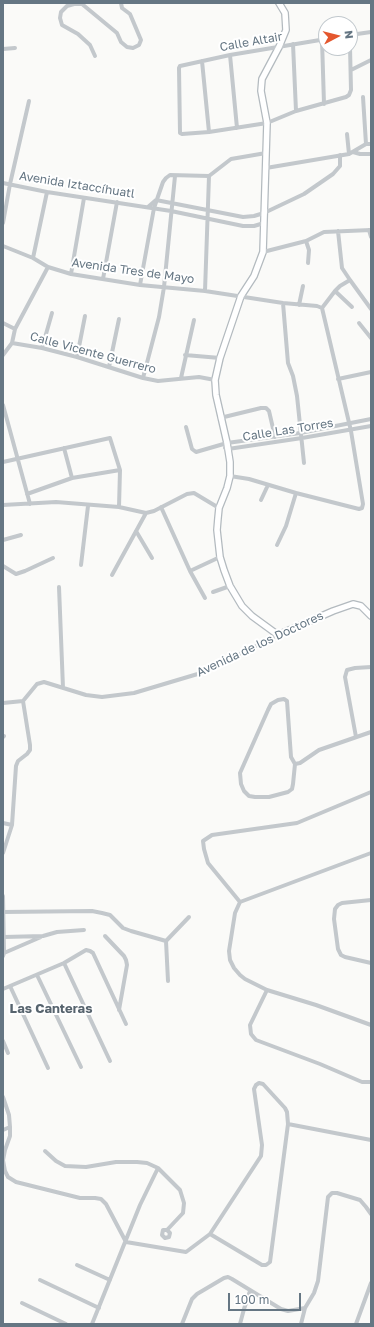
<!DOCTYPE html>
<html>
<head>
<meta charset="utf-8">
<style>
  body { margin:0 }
  #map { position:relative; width:374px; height:1327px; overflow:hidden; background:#fafaf8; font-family:"Golos Text",sans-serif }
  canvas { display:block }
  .frame { position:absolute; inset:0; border:4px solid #657683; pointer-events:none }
  .north { position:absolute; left:318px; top:16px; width:40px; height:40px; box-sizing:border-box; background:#fff; border:1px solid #c1c8cd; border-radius:50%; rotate:83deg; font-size:11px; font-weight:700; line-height:16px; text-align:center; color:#657683 }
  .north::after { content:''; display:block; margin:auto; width:14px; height:18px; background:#e4572e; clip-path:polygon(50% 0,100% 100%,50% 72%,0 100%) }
  .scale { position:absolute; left:228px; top:1293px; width:73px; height:18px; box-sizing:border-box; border:2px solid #657683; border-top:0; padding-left:5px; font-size:12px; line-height:14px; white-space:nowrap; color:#657683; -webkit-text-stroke:3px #fff; paint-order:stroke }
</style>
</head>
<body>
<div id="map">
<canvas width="374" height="1327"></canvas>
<div class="frame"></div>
<div class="north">N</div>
<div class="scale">100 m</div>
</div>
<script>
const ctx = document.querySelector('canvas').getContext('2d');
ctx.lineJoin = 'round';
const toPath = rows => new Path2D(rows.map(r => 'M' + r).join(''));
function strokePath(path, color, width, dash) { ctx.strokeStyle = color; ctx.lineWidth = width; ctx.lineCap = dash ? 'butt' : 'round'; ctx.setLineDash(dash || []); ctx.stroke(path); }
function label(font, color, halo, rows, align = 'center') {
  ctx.font = font + ' "Golos Text",sans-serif'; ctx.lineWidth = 4; ctx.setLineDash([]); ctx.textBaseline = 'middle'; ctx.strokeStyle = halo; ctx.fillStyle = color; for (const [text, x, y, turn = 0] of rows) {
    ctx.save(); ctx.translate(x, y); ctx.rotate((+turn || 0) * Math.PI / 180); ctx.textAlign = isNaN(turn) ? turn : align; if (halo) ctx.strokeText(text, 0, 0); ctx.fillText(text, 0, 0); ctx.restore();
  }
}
const minor = toPath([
  [350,35,371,32],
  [326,39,230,55,180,66,179,68,180,133,182,134,209,132,267,123,296,111,346,97,349,95,351,90,350,47],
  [322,40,324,104],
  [293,44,296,111],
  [3,49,15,48],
  [230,55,237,128],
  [95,56,90,45,78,34,62,25,60,18,61,12,67,6,74,4,82,4,117,33,121,42,127,47,133,48,139,45,141,40,130,14,122,8,121,3],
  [202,61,209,132],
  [351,70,371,60],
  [363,97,366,144],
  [347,134,349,154],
  [353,152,360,154,371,154],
  [266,168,349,154,366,144,371,144],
  [3,183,47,192,171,211,243,226,254,226,264,223],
  [148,207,156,200,243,217,254,216,264,213,304,194,333,174,340,166,340,155],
  [3,223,10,184,29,101],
  [369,230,371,237],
  [338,231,342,268,350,280,371,309],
  [306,241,309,250,308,263],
  [3,246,33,258,48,267,71,274,140,285,205,291,283,303,317,306,322,308],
  [263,252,306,241,324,232,371,230],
  [33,258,47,192],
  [71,274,84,198],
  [103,279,117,202],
  [140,285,154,208,163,182,166,178,170,175,209,176,231,159,266,153],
  [205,291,209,176],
  [335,291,352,307],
  [283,303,288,363,293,376,297,396,304,463],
  [299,305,303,286],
  [322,308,335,291,340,286,350,280],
  [3,323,15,329],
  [359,323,371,338],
  [12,343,42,348,77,357,143,378,158,381,199,377,215,380],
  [42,348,52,313],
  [3,355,12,343,15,329,48,267],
  [185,355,220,358],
  [77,357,85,316],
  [109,367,119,319],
  [143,378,159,317,164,287,175,176],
  [181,378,194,320],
  [338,379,371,372],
  [3,405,30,504],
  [220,418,261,408,266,408,269,411,275,437],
  [186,427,192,449,196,452,227,443,300,433,371,419],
  [64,448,72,478],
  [225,448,228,449,302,438,371,426],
  [3,462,110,438,120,470,119,507],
  [230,476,249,479,296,493,359,509,362,508,363,504,351,431,322,308],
  [27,494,72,478,120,470],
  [261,500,268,485],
  [3,505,56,502,119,507,146,513,154,511,187,494,194,493,219,508],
  [161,507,190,571,205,598],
  [136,531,152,558],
  [3,540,21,535],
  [277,545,286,526,296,493],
  [81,565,88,506],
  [3,566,16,574,25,571,53,558],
  [190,571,220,557],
  [112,575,146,513],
  [59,587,63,688],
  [213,592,230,586],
  [284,699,287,701,291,757,295,764,293,784,292,789,288,792,269,797,255,797,249,796,244,791,241,784,240,773,268,710,271,704,278,700,284,699],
  [3,703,23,701],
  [3,737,4,736],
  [356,737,345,677,347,670,355,668,371,667],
  [295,764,300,763,319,750,371,732],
  [3,823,12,825],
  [3,853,12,825,16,766,18,761,27,754,30,750,30,745,23,701,37,684,44,682,86,695,102,697,134,693,201,673,278,635],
  [371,853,240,902,235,913,229,951,230,960,234,968,240,975,245,979,267,990,316,1005,371,1025],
  [3,896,4,953,3,956],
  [371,900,342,903,338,905,335,909,334,919,338,949,341,955,345,957,371,963],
  [240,902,208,863,204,849,203,841,212,835,297,823,371,792],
  [3,912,92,911,102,913,110,915,123,928,131,931,166,941],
  [105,936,124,956,126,960,127,965,119,1010],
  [4,937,43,936,57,932,84,930],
  [4,953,41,937],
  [64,963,110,1061],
  [37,975,81,1067],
  [168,981,166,941,189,917],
  [10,986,48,1068],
  [3,989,64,963,86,950,90,951,93,953,126,1024],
  [267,990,250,1025,251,1034,256,1040,320,1064,362,1082,371,1082],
  [3,1041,8,1053],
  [3,1097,9,1115,10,1127,10,1136,5,1150,3,1160,5,1171,8,1177,16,1182,80,1198,95,1198,101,1199,106,1204,126,1242],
  [288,1124,371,1140],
  [3,1130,10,1127],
  [45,1151,56,1161,65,1166,86,1167,116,1162,137,1162,147,1163,158,1168],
  [126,1242,186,1252,210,1234,261,1156,262,1145,254,1089,256,1085,259,1083,263,1084,285,1108,287,1112,288,1124,270,1262,266,1265,262,1265,210,1234],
  [77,1265,110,1280],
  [40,1280,99,1308],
  [22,1303,66,1324],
  [92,1324,140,1205,158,1168,180,1190,184,1203,183,1213,167,1230,163,1230,162,1235,165,1238,169,1237,170,1233,167,1230],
  [182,1324,192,1299,197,1294,224,1278,228,1277,232,1279,281,1309,288,1311,305,1308],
  [240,1324,244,1309,250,1291],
  [301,1324,305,1308,314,1293,318,1281,328,1197,332,1193,337,1193,360,1200,366,1207,371,1214],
  [356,1324,371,1283]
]);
const secondary = toPath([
  [279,3,285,13,286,30,279,47,262,79,261,91,267,123,263,252,254,276,241,296,220,358,215,380,216,395,227,443,230,462,230,476,227,488,219,508,218,518,217,530,220,557,224,570,230,586,242,606,252,616,278,635,333,611,353,604,361,606,371,616]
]);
const streetNames = [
  ["Calle Altair",251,42,-10],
  ["Avenida Iztaccíhuatl",77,185,9],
  ["Avenida Tres de Mayo",133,271,8],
  ["Calle Vicente Guerrero",93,353,15],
  ["Calle Las Torres",288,430,-9],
  ["Avenida de los Doctores",260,644,-25]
];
const neighbourhoodNames = [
  ["Las Canteras",51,1009]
];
strokePath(secondary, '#b3babf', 8);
strokePath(minor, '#c3c8cc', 4);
strokePath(secondary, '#fff', 5.5);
label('12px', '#657683', '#fff', streetNames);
label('bold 13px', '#57646e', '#fff', neighbourhoodNames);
</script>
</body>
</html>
